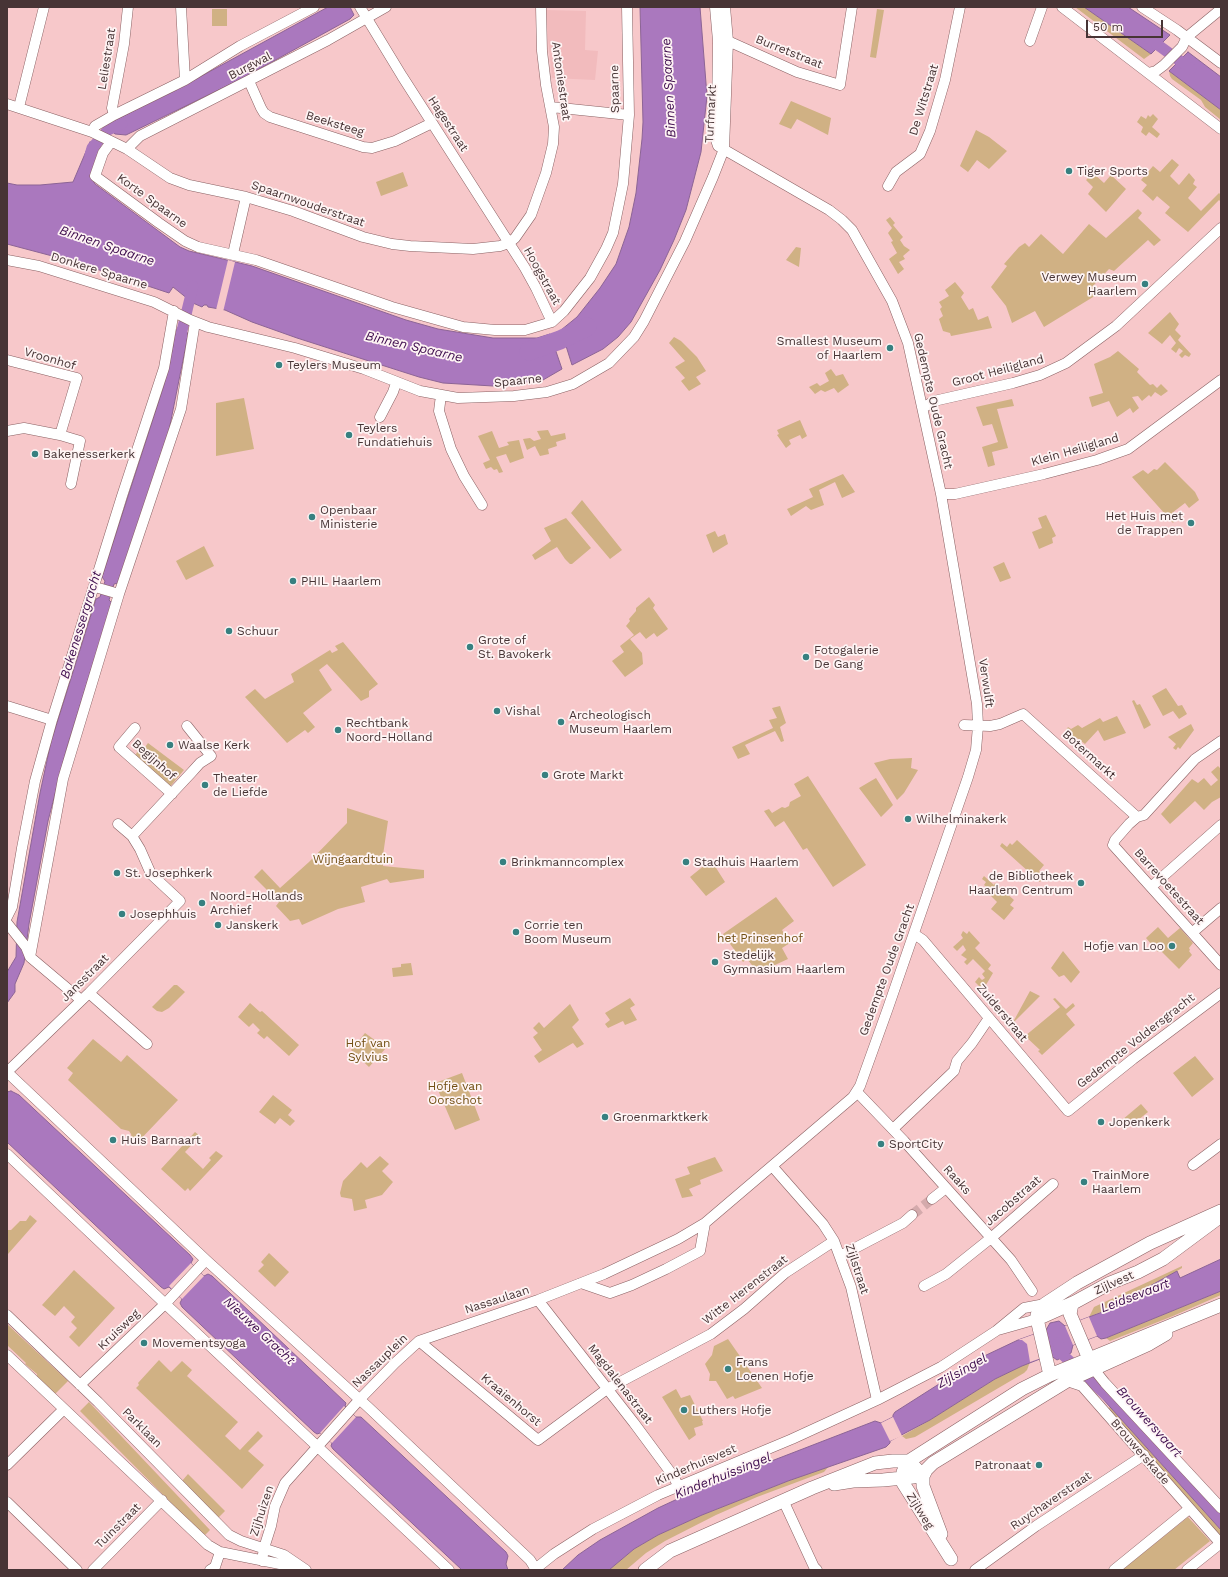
<!DOCTYPE html>
<html>
<head>
<meta charset="utf-8">
<style>
  body { margin:0 }
  #map { position:relative; width:1228px; height:1577px; overflow:hidden; background:#f7c8ca; font-family:"Work Sans",sans-serif }
  canvas { display:block }
  .frame { position:absolute; inset:0; border:8px solid #473435; pointer-events:none }
  .scale { position:absolute; left:1086px; top:20px; width:77px; height:18px; box-sizing:border-box; border:2px solid #473435; border-top:0; padding-left:5px; font-size:12px; line-height:14px; white-space:nowrap; color:#473435; -webkit-text-stroke:3px #fef4f4; paint-order:stroke }
</style>
</head>
<body>
<div id="map">
<canvas width="1228" height="1577"></canvas>
<div class="frame"></div>
<div class="scale">50 m</div>
</div>
<script>
const ctx = document.querySelector('canvas').getContext('2d');
ctx.lineJoin = 'round';
function paint(path, color) { ctx.fillStyle = color; ctx.fill(path, 'evenodd'); }
const toPath = rows => new Path2D(rows.map(r => 'M' + r).join(''));
function strokePath(path, color, width, dash) { ctx.strokeStyle = color; ctx.lineWidth = width; ctx.lineCap = dash ? 'butt' : 'round'; ctx.setLineDash(dash || []); ctx.stroke(path); }
function label(font, color, halo, rows, align = 'center') {
  ctx.font = font + ' "Work Sans",sans-serif'; ctx.lineWidth = 3.5; ctx.setLineDash([]); ctx.textBaseline = 'middle'; ctx.strokeStyle = halo; ctx.fillStyle = color; for (const [text, x, y, turn = 0] of rows) {
    ctx.save(); ctx.translate(x, y); ctx.rotate((+turn || 0) * Math.PI / 180); ctx.textAlign = isNaN(turn) ? turn : align; if (halo) ctx.strokeText(text, 0, 0); ctx.fillText(text, 0, 0); ctx.restore();
  }
}
const built = toPath([
  [545,10,586,11,585,50,598,51,595,80,552,78]
]);
const green = toPath([
  [1075,7,1084,7,1151,54,1144,59],
  [212,9,227,9,227,26,212,26],
  [877,9,884,10,876,58,870,57],
  [1169,71,1221,110,1221,120,1205,107,1201,100,1172,79,1170,76],
  [791,101,831,118,828,135,797,119,791,129,779,124],
  [1153,114,1158,119,1152,127,1160,134,1157,138,1149,132,1146,136,1141,132,1143,127,1137,122,1141,116,1146,119,1148,115,1150,117],
  [976,130,989,137,1007,151,989,169,977,160,968,172,960,166],
  [1172,159,1179,165,1170,176,1179,185,1189,173,1195,180,1193,184,1197,187,1188,198,1201,211,1219,193,1221,195,1221,202,1219,200,1188,232,1165,213,1170,207,1157,196,1153,201,1142,191,1147,185,1141,180,1153,166,1160,172],
  [403,172,408,186,381,196,376,182],
  [1093,173,1104,183,1111,175,1126,189,1106,212,1088,194,1093,187,1086,180],
  [1138,209,1142,213,1138,218,1161,240,1154,246,1148,240,1114,271,1109,269,1092,287,1098,294,1044,327,1035,311,1012,323,1006,306,991,287,1007,266,1004,264,1019,247,1025,243,1029,247,1041,234,1063,254,1089,224,1106,238],
  [890,217,895,223,893,225,903,237,900,240,904,246,910,250,903,256,905,259,899,262,904,269,898,274,889,259,897,253,891,242,893,241,888,233,892,228,886,220],
  [796,247,801,248,799,267,786,260],
  [955,282,964,293,961,297,969,310,973,308,978,320,988,316,992,328,951,336,950,333,943,331,939,319,943,316,940,309,942,307,939,302,949,296,945,290],
  [1170,312,1179,324,1175,330,1181,336,1178,340,1191,354,1189,357,1185,355,1182,358,1179,355,1183,351,1179,348,1176,353,1171,349,1176,343,1170,335,1162,344,1148,333],
  [674,337,681,341,697,357,706,371,696,377,701,384,689,391,681,381,685,378,675,367,685,361,669,343],
  [1118,351,1139,369,1137,372,1150,385,1153,384,1157,388,1161,384,1168,391,1161,396,1155,392,1151,397,1149,395,1142,401,1138,396,1132,397,1139,408,1133,413,1130,408,1117,417,1109,401,1092,407,1089,397,1103,393,1094,364,1110,357],
  [831,369,836,376,843,374,849,385,838,393,834,388,825,392,821,390,815,394,809,387,817,383,820,386,829,381,825,373],
  [244,398,254,449,216,456,216,403],
  [1012,399,1014,406,997,409,1008,448,992,452,995,465,988,467,982,447,998,442,992,424,983,426,976,407],
  [800,420,807,436,802,439,800,435,789,440,791,444,786,448,777,435,779,434,777,430],
  [548,430,551,436,565,433,566,439,556,442,557,446,548,449,549,454,540,456,535,446,527,450,523,439,530,438,534,441,541,439,537,431],
  [492,431,499,448,509,445,507,442,519,440,524,458,510,463,506,454,496,457,503,472,499,473,497,469,494,470,491,467,486,469,483,463,490,460,478,436],
  [1165,462,1195,492,1199,500,1189,508,1185,503,1172,513,1175,520,1173,523,1132,477,1143,470,1148,474,1154,469,1157,470],
  [843,474,855,492,842,498,835,482,819,490,824,505,811,510,806,506,791,516,787,509,813,497,809,489],
  [582,500,622,550,610,559,571,513],
  [1046,515,1056,536,1052,538,1053,543,1039,549,1032,532,1042,528,1038,518],
  [566,518,591,548,572,564,570,564,565,559,557,547,535,560,532,555,551,541,544,528],
  [715,531,718,537,725,534,728,544,713,553,706,535],
  [204,546,214,566,186,580,176,561],
  [1004,562,1011,578,1000,582,993,567],
  [649,597,655,605,653,608,668,629,657,637,654,633,646,639,640,632,630,639,642,653,643,664,625,677,612,661,624,652,620,646,634,635,626,626,630,621,629,619,636,611,636,608],
  [343,642,378,684,369,691,369,697,361,701,327,664,319,670,332,690,303,713,315,727,308,733,305,730,287,743,245,697,255,689,265,699,294,682,291,674,330,650,332,653,338,650,335,646],
  [1166,688,1178,706,1182,705,1187,714,1179,719,1173,711,1163,716,1152,696],
  [1134,700,1137,705,1140,704,1151,725,1144,729,1132,701],
  [780,706,786,723,780,727,784,741,781,742,775,731,745,745,750,754,738,759,732,747,773,728,769,720,777,718,772,708],
  [1117,716,1126,733,1104,741,1098,730,1085,744,1077,738,1076,739,1064,733,1068,727,1071,729,1078,725,1082,728,1100,718,1103,722],
  [1191,724,1194,730,1180,749,1178,747,1176,750,1173,748,1176,744,1168,737],
  [148,743,184,770,169,788,134,757,140,748,143,750],
  [912,758,911,768,918,770,904,793,897,800,874,763,890,759],
  [1218,766,1221,769,1221,797,1212,802,1204,810,1195,801,1170,824,1161,814,1192,779,1198,783,1204,778,1211,786,1218,780,1211,772],
  [808,776,866,865,833,887,807,848,803,850,784,821,775,827,764,811,769,809,772,813,782,807,785,808,789,806,790,802,801,796,794,784],
  [876,778,893,805,881,817,859,788],
  [347,808,388,821,383,855,383,866,424,870,424,878,390,883,387,879,361,887,365,902,338,909,302,925,299,919,290,921,276,906,279,902,254,877,262,869,280,888,309,862,347,823],
  [1017,840,1044,865,1039,871,1044,876,1040,882,1000,846,1002,843,1007,847,1010,843,1012,845],
  [711,860,725,882,706,896,690,877],
  [984,876,994,885,995,883,1014,900,1010,905,1014,908,1004,920,991,909,997,902,989,894,991,891,984,885,986,882,982,879],
  [776,897,794,921,782,930,790,943,782,948,788,959,762,971,761,967,756,970,747,959,743,962,723,934],
  [1158,927,1168,938,1180,928,1193,943,1189,948,1190,950,1189,951,1192,955,1179,969,1160,950,1158,952,1146,938],
  [963,931,967,934,969,931,980,943,975,948,991,965,988,969,993,973,983,990,975,982,979,977,982,980,985,978,982,974,985,971,973,959,967,965,964,962,967,959,961,955,966,950,963,945,957,951,953,947,963,938,961,935],
  [1063,951,1080,972,1071,983,1064,975,1059,977,1051,968],
  [411,963,413,975,393,977,392,968,401,967,401,964],
  [174,985,177,985,185,992,169,1008,162,1012,157,1011,152,1007],
  [1030,991,1040,996,1012,1024],
  [630,998,635,1005,630,1008,637,1020,625,1025,623,1021,608,1028,605,1024,610,1020,605,1013],
  [1055,998,1066,1009,1073,1003,1075,1006,1066,1014,1075,1025,1042,1055,1038,1051,1040,1050,1025,1036,1060,1007,1053,999],
  [250,1003,260,1012,262,1011,299,1045,289,1056,267,1036,264,1039,257,1033,260,1030,253,1023,249,1027,238,1017],
  [570,1004,579,1020,572,1027,584,1044,577,1048,573,1043,539,1063,534,1056,542,1050,533,1037,538,1033,533,1028,539,1022,544,1028],
  [365,1033,386,1048,369,1067,351,1050],
  [93,1039,121,1062,127,1055,178,1100,137,1143,132,1139,131,1134,129,1131,121,1129,68,1080,73,1073,67,1068],
  [1195,1056,1214,1079,1192,1097,1173,1073],
  [462,1073,480,1120,455,1130,435,1083],
  [273,1095,292,1110,288,1115,295,1121,290,1126,280,1118,275,1124,259,1112],
  [1141,1104,1148,1112,1128,1128,1122,1120],
  [195,1132,200,1136,185,1152,203,1169,211,1160,209,1158,216,1151,223,1156,190,1191,188,1188,185,1191,161,1169],
  [380,1156,389,1164,382,1171,393,1182,382,1195,365,1200,367,1208,354,1211,352,1199,341,1197,340,1193,343,1181,361,1162,367,1168],
  [715,1157,723,1171,700,1180,701,1184,689,1189,693,1196,682,1198,675,1179,690,1174,687,1167],
  [30,1215,37,1221,8,1254,7,1230,11,1230,20,1221,26,1221],
  [269,1253,289,1272,275,1287,258,1271,264,1265,261,1262],
  [1182,1266,1182,1268,1177,1271,1115,1306,1089,1317,1094,1307],
  [74,1270,115,1308,79,1347,69,1337,77,1328,71,1322,75,1317,64,1306,55,1316,42,1305],
  [1221,1291,1221,1295,1173,1316,1110,1341,1106,1338],
  [7,1324,68,1381,54,1395,37,1379,37,1374,25,1364,26,1363,7,1345],
  [728,1339,762,1388,735,1399,733,1396,727,1399,716,1381,709,1381,710,1374,705,1364,712,1355,714,1346],
  [159,1360,171,1372,182,1361,192,1370,187,1376,238,1422,225,1436,240,1450,258,1431,263,1436,248,1451,264,1465,242,1489,136,1388,139,1385,138,1383],
  [1030,1362,1027,1370,1024,1373,915,1437,906,1439,902,1436,930,1420,995,1379],
  [676,1389,681,1398,690,1395,703,1421,702,1421,703,1425,694,1428,696,1435,689,1440,662,1397],
  [89,1402,210,1530,204,1536,80,1411],
  [1110,1407,1221,1530,1221,1539,1107,1409],
  [829,1466,824,1472,757,1497,716,1515,665,1541,646,1553,626,1570,609,1570,634,1549,658,1535,702,1515,788,1481],
  [188,1474,225,1511,218,1518,182,1481],
  [1188,1517,1210,1541,1174,1570,1122,1570]
]);
const water = toPath([
  [328,7,350,7,354,15,350,19,239,80,126,135,115,134,105,125,174,91,328,7],
  [640,7,700,7,707,96,701,152,686,210,674,240,660,270,631,322,618,337,603,349,572,365,561,330,577,317,600,288,616,264,629,227,636,193,642,139,643,122,640,7],
  [1084,7,1128,7,1170,35,1151,54,1084,7],
  [1188,52,1221,77,1221,110,1169,71,1188,52],
  [90,142,95,142,103,148,91,177,95,184,180,247,189,251,252,266,406,320,438,329,493,338,537,338,550,334,562,369,543,380,493,386,443,383,419,377,297,338,252,322,225,310,208,307,207,305,204,305,202,307,193,303,173,287,169,293,75,262,7,244,7,183,17,185,40,185,73,182,90,142],
  [179,326,187,332,188,335,169,430,118,583,114,584,109,600,112,603,67,747,48,821,29,924,24,963,15,984,15,992,7,1003,7,972,16,957,17,922,40,793,51,742,96,599,100,597,105,581,102,577,164,385,177,329,179,326],
  [11,1091,19,1095,190,1255,193,1259,191,1263,204,1276,208,1274,212,1276,346,1403,345,1406,356,1417,361,1417,506,1552,508,1556,506,1564,508,1570,462,1570,333,1449,331,1446,332,1443,320,1433,317,1434,314,1432,182,1307,180,1303,182,1299,169,1287,164,1289,161,1287,7,1142,7,1092,11,1091],
  [1221,1259,1221,1291,1106,1338,1101,1339,1097,1336,1073,1345,1071,1353,1057,1360,1050,1355,1022,1366,995,1379,930,1420,890,1441,890,1443,886,1447,788,1481,702,1515,658,1535,634,1549,609,1570,562,1570,578,1555,600,1540,658,1508,699,1489,875,1421,881,1423,893,1417,893,1415,895,1412,980,1358,1018,1340,1046,1330,1050,1323,1059,1321,1065,1326,1105,1311,1177,1271,1180,1278,1221,1259],
  [1100,1383,1221,1513,1221,1530,1092,1387,1100,1383]
]);
const pier = toPath([
  [228,260,235,262,223,312,216,310],
  [191,1263,204,1276,182,1299,169,1286],
  [1089,1317,1097,1336,1073,1345,1065,1326],
  [1046,1330,1050,1355,1030,1362,1027,1344,1022,1340,1018,1340],
  [344,1406,356,1417,332,1443,320,1433],
  [893,1417,902,1436,890,1441,881,1423]
]);
const canal = toPath([
  [1147,37,1191,69],
  [90,155,92,148,108,130,122,124],
  [179,343,193,286],
  [1058,1343,1063,1355,1106,1395]
]);
const river = toPath([
  [529,351,560,340,587,327]
]);
const minorTunnel = toPath([
  [912,1215,932,1199]
]);
const minor = toPath([
  [181,7,185,80],
  [360,7,402,76,525,268,536,288,552,322],
  [1062,7,1221,129],
  [1142,7,1177,30,1221,63],
  [728,41,797,72,840,85,852,7],
  [1030,41,1042,7],
  [1148,73,1156,71,1164,65,1182,47,1187,37,1221,9],
  [249,81,261,108,264,113,270,117,363,147,372,148,395,141,432,123],
  [7,104,92,132,127,149,170,178,189,185,246,197,293,211,363,237,392,244,410,246,473,249,500,246,509,243,515,238,531,215,546,173,553,144,554,127,546,85,542,51,541,7],
  [19,107,44,7],
  [551,107,629,115],
  [114,115,112,108,124,44,128,7],
  [92,132,95,126,114,115,185,80,240,46,314,7],
  [111,142,103,153,95,176,159,223,185,241,198,247,256,260,392,307,463,327,495,330,525,330,552,322,564,311,590,278,606,249,613,233,623,184,629,115,627,7],
  [127,149,140,136,328,40,386,7],
  [888,186,896,172,920,154,930,131,945,80,960,7],
  [233,254,246,197],
  [7,260,39,266,154,302,190,320,208,327,295,348,364,369,420,391,458,398,514,396,547,392,573,384,609,363,634,337,644,321,685,241,713,177,724,149,728,41,725,7],
  [7,360,77,378,60,435,24,428,7,431],
  [441,395,439,411,451,449,464,476,482,505],
  [923,408,934,401,1013,383,1040,375,1066,363,1116,326,1221,228],
  [380,417,393,392,396,383],
  [60,435,80,441,71,484],
  [941,494,955,494,1044,474,1097,460,1128,449,1221,380],
  [95,587,119,594],
  [7,706,52,720],
  [964,725,990,726,1000,724,1023,714,1137,817],
  [135,728,119,747,172,794],
  [1221,741,1195,759,1144,815,1137,817,1129,824,1115,840,1113,845,1221,965],
  [132,836,191,773,200,763,211,756,187,726],
  [1151,887,1221,825],
  [7,917,12,907,22,848,35,781,52,720,122,496,164,368,174,311],
  [7,923,26,947,30,957,81,1000],
  [1193,932,1221,908],
  [914,934,923,940,1068,1111,1133,1059,1221,993],
  [30,957,63,779,119,594,181,409,195,322],
  [89,993,147,1044],
  [7,1072,206,1260,368,1407,530,1560,535,1568],
  [7,1072,89,993,180,901,151,874,140,849,132,836,118,824],
  [857,1092,904,1141,1011,1260,1032,1291],
  [893,1129,954,1071,957,1061,972,1043,989,1018],
  [7,1154,159,1298,449,1570],
  [1193,1165,1221,1144],
  [772,1166,823,1224,834,1241,851,1287,877,1400],
  [932,1199,946,1188],
  [840,1256,903,1223,912,1215],
  [581,1283,610,1293,632,1285,666,1269,700,1251,705,1223],
  [924,1286,946,1274,991,1238,1053,1184],
  [538,1300,634,1423,674,1477,678,1486],
  [7,1315,98,1402,229,1535,241,1541,284,1555,306,1570],
  [998,1330,1037,1319],
  [419,1341,538,1440,607,1389,711,1334,744,1309,785,1273,834,1241],
  [7,1355,208,1545,220,1552,285,1565,297,1565],
  [1093,1368,1105,1383,1221,1508],
  [1067,1381,1082,1386,1221,1544],
  [80,1385,165,1304,206,1260],
  [7,1465,64,1409],
  [783,1500,814,1567,817,1570],
  [7,1502,77,1570],
  [262,1561,264,1548,271,1526,275,1506,285,1483,360,1399,395,1363,419,1341,538,1300,604,1274,678,1239,705,1223,853,1097,860,1086,888,1008,968,777,976,750,978,726,977,704,941,494,908,343,892,301,852,230,842,220,829,210,718,146,715,137,717,115,718,41,715,7],
  [93,1570,162,1500],
  [210,1570,215,1567,220,1552],
  [534,1570,554,1554,593,1529,658,1495,792,1439,877,1400,941,1367,996,1331,1024,1308,1045,1304],
  [975,1570,1036,1526,1144,1455],
  [1114,1570,1189,1509],
  [1187,1570,1221,1543]
]);
const major = toPath([
  [1072,1304,1070,1314,1092,1366],
  [1037,1319,1075,1302,1110,1283,1138,1272,1163,1259,1221,1216],
  [1050,1375,1037,1319,1037,1315,1045,1304,1077,1283,1150,1243,1221,1211],
  [834,1484,853,1481,883,1480,923,1476],
  [941,1534,923,1486,923,1476,926,1470,933,1463,1067,1381,1149,1344,1166,1334],
  [951,1559,903,1483,903,1472,909,1461,1022,1389,1050,1375,1221,1305],
  [645,1570,670,1551,812,1488,875,1463,893,1461,909,1461,923,1476]
]);
const markers = [
  [1069,171,4,"#378080"],
  [1145,284,4,"#378080"],
  [890,348,4,"#378080"],
  [279,365,4,"#378080"],
  [349,435,4,"#378080"],
  [35,454,4,"#378080"],
  [312,517,4,"#378080"],
  [1191,523,4,"#378080"],
  [293,581,4,"#378080"],
  [229,631,4,"#378080"],
  [470,647,4,"#378080"],
  [806,657,4,"#378080"],
  [497,711,4,"#378080"],
  [561,722,4,"#378080"],
  [338,730,4,"#378080"],
  [170,745,4,"#378080"],
  [545,775,4,"#378080"],
  [205,785,4,"#378080"],
  [908,819,4,"#378080"],
  [503,862,4,"#378080"],
  [686,862,4,"#378080"],
  [117,873,4,"#378080"],
  [1081,883,4,"#378080"],
  [202,903,4,"#378080"],
  [122,914,4,"#378080"],
  [218,925,4,"#378080"],
  [516,932,4,"#378080"],
  [1172,946,4,"#378080"],
  [715,962,4,"#378080"],
  [605,1117,4,"#378080"],
  [1101,1122,4,"#378080"],
  [113,1140,4,"#378080"],
  [881,1144,4,"#378080"],
  [1084,1182,4,"#378080"],
  [144,1343,4,"#378080"],
  [728,1369,4,"#378080"],
  [684,1410,4,"#378080"],
  [1039,1465,4,"#378080"]
];
const streetNames = [
  ["Burretstraat",789,52,22],
  ["Leliestraat",107,59,-81],
  ["Burgwal",250,66,-27],
  ["Antoniestraat",561,81,82],
  ["Spaarne",615,89,-91],
  ["De Witstraat",924,100,-73],
  ["Turfmarkt",711,114,-87],
  ["Beeksteeg",335,124,17],
  ["Hagestraat",448,124,57],
  ["Korte Spaarne",152,201,36],
  ["Spaarnwouderstraat",308,204,19],
  ["Donkere Spaarne",99,271,17],
  ["Hoogstraat",542,276,61],
  ["Vroonhof",50,359,16],
  ["Groot Heiligland",998,371,-15],
  ["Spaarne",518,381,-6],
  ["Gedempte Oude Gracht",933,401,77],
  ["Klein Heiligland",1075,450,-16],
  ["Verwulft",986,683,82],
  ["Botermarkt",1089,755,42],
  ["Begijnhof",154,760,42],
  ["Barrevoetestraat",1169,887,48],
  ["Gedempte Oude Gracht",887,970,-70],
  ["Jansstraat",85,978,-45],
  ["Zuiderstraat",1002,1013,50],
  ["Gedempte Voldersgracht",1136,1041,-38],
  ["Raaks",957,1180,48],
  ["Jacobstraat",1013,1201,-41],
  ["Zijlstraat",857,1269,72],
  ["Zijlvest",1114,1283,-24],
  ["Witte Herenstraat",745,1290,-38],
  ["Nassaulaan",497,1300,-18],
  ["Kruisweg",119,1330,-44],
  ["Nassauplein",380,1361,-44],
  ["Magdalenastraat",620,1384,52],
  ["Kraaienhorst",511,1400,40],
  ["Parklaan",142,1428,45],
  ["Brouwerskade",1140,1452,49],
  ["Kinderhuisvest",696,1465,-23],
  ["Ruychaverstraat",1051,1501,-34],
  ["Zijhuizen",262,1511,-72],
  ["Zijlweg",920,1511,58],
  ["Tuinstraat",118,1526,-45]
];
const poiNames = [
  ["Tiger Sports",1077,171],
  ["Verwey Museum",1137,277,"right"],
  ["Haarlem",1137,291,"right"],
  ["Smallest Museum",882,341,"right"],
  ["of Haarlem",882,355,"right"],
  ["Teylers Museum",287,365],
  ["Teylers",357,428],
  ["Fundatiehuis",357,442],
  ["Bakenesserkerk",43,454],
  ["Openbaar",320,510],
  ["Ministerie",320,524],
  ["Het Huis met",1183,516,"right"],
  ["de Trappen",1183,530,"right"],
  ["PHIL Haarlem",301,581],
  ["Schuur",237,631],
  ["Grote of",478,640],
  ["St. Bavokerk",478,654],
  ["Fotogalerie",814,650],
  ["De Gang",814,664],
  ["Vishal",505,711],
  ["Archeologisch",569,715],
  ["Museum Haarlem",569,729],
  ["Rechtbank",346,723],
  ["Noord-Holland",346,737],
  ["Waalse Kerk",178,745],
  ["Grote Markt",553,775],
  ["Theater",213,778],
  ["de Liefde",213,792],
  ["Wilhelminakerk",916,819],
  ["Brinkmanncomplex",511,862],
  ["Stadhuis Haarlem",694,862],
  ["St. Josephkerk",125,873],
  ["de Bibliotheek",1073,876,"right"],
  ["Haarlem Centrum",1073,890,"right"],
  ["Noord-Hollands",210,896],
  ["Archief",210,910],
  ["Josephhuis",130,914],
  ["Janskerk",226,925],
  ["Corrie ten",524,925],
  ["Boom Museum",524,939],
  ["Hofje van Loo",1164,946,"right"],
  ["Stedelijk",723,955],
  ["Gymnasium Haarlem",723,969],
  ["Groenmarktkerk",613,1117],
  ["Jopenkerk",1109,1122],
  ["Huis Barnaart",121,1140],
  ["SportCity",889,1144],
  ["TrainMore",1092,1175],
  ["Haarlem",1092,1189],
  ["Movementsyoga",152,1343],
  ["Frans",736,1362],
  ["Loenen Hofje",736,1376],
  ["Luthers Hofje",692,1410],
  ["Patronaat",1031,1465,"right"]
];
const parkNames = [
  ["Wijngaardtuin",353,859],
  ["het Prinsenhof",760,938],
  ["Hof van",368,1043],
  ["Sylvius",368,1057],
  ["Hofje van",455,1086],
  ["Oorschot",455,1100]
];
const waterNames = [
  ["Binnen Spaarne",669,88,-93],
  ["Binnen Spaarne",107,246,19],
  ["Binnen Spaarne",414,347,13],
  ["Bakenessergracht",81,625,-73],
  ["Leidsevaart",1135,1296,-21],
  ["Nieuwe Gracht",259,1331,43],
  ["Zijlsingel",962,1371,-30],
  ["Brouwersvaart",1149,1422,48],
  ["Kinderhuissingel",723,1476,-22]
];
paint(built, '#f2bbbd');
paint(green, '#d0b184');
paint(water, '#aa78be');
strokePath(water, '#8c6495', 1);
paint(pier, '#f7c8ca');
strokePath(canal, '#aa78be', 11);
strokePath(river, '#aa78be', 19);
strokePath(minorTunnel, '#d4aaac', 10, [10, 5]);
strokePath(minor, '#8a6163', 11);
strokePath(major, '#8a6163', 14);
strokePath(minor, '#fff', 10);
strokePath(major, '#fff', 13);
for (const [x, y, r, color] of markers) { const dot = new Path2D(); dot.arc(x, y, r, 0, 2 * Math.PI); ctx.fillStyle = color; ctx.fill(dot); strokePath(dot, '#fef4f4', 1.5); }
label('12px', '#473435', '#fef4f4', streetNames);
label('12px', '#473435', '#fef4f4', poiNames, 'left');
label('12px', '#724f13', '#fef4f4', parkNames);
label('italic 13px', '#3e0d4e', '#fef4f4', waterNames);
</script>
</body>
</html>
